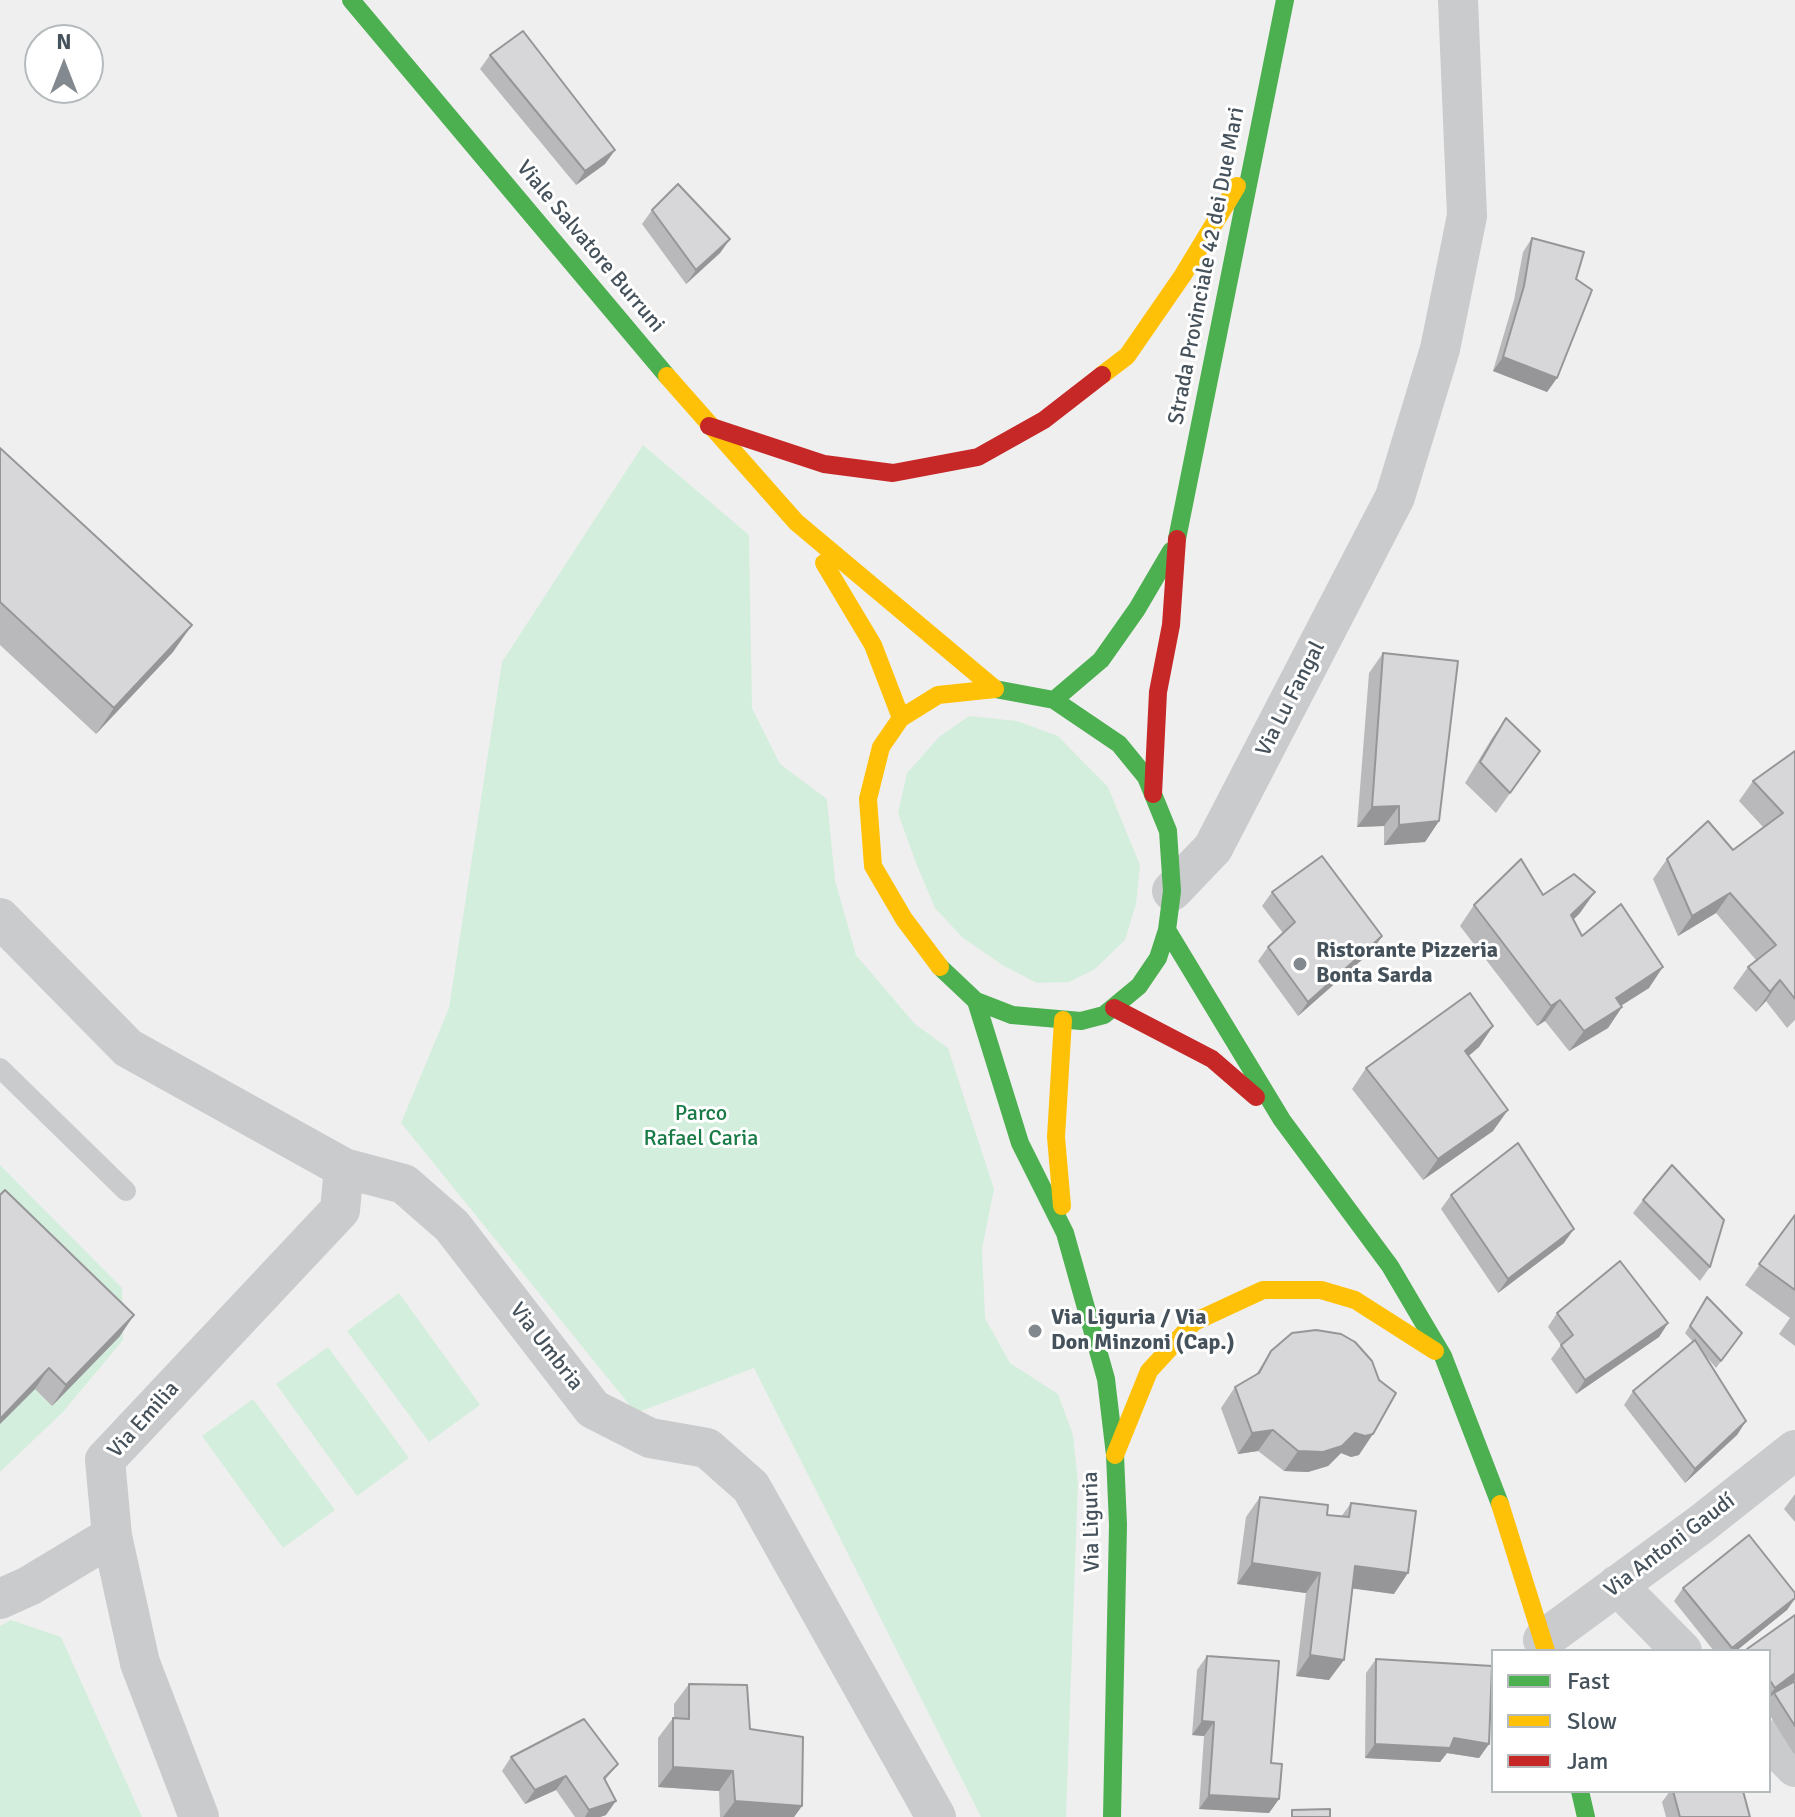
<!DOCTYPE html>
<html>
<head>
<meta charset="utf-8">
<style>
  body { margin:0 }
  #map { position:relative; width:1795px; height:1817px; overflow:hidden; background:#f0efef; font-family:Signika,sans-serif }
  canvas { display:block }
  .legend { position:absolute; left:1491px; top:1649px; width:280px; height:144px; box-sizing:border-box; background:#fff; border:2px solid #b5babd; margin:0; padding:10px 14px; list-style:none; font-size:24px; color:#46525b }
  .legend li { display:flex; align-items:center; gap:16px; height:40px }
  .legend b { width:40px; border:2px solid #b5babd }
  .north { position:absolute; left:24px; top:24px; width:80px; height:80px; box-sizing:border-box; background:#fff; border:2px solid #b5babd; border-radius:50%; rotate:0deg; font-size:22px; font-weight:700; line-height:32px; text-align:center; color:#46525b }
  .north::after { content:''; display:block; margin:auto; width:28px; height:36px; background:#82898f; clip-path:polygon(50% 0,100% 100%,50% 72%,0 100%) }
</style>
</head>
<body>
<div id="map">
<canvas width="1795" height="1817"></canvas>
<ul class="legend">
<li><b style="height:10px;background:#4caf50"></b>Fast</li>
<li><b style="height:10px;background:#ffc107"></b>Slow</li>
<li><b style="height:10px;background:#c62828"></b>Jam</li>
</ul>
<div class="north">N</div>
</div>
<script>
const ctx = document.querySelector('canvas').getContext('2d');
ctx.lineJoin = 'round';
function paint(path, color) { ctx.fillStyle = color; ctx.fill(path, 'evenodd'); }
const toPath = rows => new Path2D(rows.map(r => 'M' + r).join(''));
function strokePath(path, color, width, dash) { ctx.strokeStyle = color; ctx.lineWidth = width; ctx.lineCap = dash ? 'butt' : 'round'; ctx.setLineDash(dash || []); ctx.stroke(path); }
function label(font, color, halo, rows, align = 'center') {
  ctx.font = font + ' Signika,sans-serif'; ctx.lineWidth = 6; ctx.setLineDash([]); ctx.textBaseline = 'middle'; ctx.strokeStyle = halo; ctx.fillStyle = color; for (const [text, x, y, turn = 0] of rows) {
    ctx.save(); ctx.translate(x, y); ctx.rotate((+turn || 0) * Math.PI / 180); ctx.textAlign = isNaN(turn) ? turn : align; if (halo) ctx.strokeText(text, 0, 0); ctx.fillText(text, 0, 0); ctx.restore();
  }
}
const green = toPath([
  [643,445,749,535,752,708,780,764,827,799,835,880,856,955,915,1024,948,1048,994,1189,982,1249,985,1318,1010,1363,1058,1394,1073,1435,1078,1482,1066,1817,981,1817,754,1368,636,1413,401,1123,449,1008,502,662],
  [969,716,1017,721,1058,736,1108,787,1140,865,1136,904,1125,940,1095,969,1069,982,1037,983,1004,966,963,938,935,908,916,863,898,813,907,773,939,737],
  [0,1165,122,1288,123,1340,63,1412,0,1472],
  [399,1293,480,1405,429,1442,347,1331],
  [328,1347,409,1458,357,1496,276,1384],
  [253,1399,335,1510,283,1548,202,1436],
  [11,1620,61,1637,142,1817,0,1817,0,1626]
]);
const lane = toPath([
  [0,1068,126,1191]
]);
const street = toPath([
  [1172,891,1213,848,1395,497,1440,349,1467,216,1458,0],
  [0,918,128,1048,344,1168,404,1184,452,1226,593,1409,650,1438,707,1448,751,1487,936,1817],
  [1617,1585,1682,1651],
  [0,1599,29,1586,112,1536],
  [1543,1640,1700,1525,1795,1450],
  [1769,1740,1795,1767],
  [199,1817,140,1663,112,1536,105,1460,340,1210,344,1168]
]);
const fast = toPath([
  [351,0,667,376],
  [1177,539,1285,0],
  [1054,700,1101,660,1137,609,1171,551],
  [1167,930,1282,1120,1390,1266,1443,1356,1500,1504],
  [940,967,976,1001,1012,1015,1081,1021,1104,1015,1139,986,1158,958,1167,930,1172,891,1168,831,1146,777,1119,744,1054,700,995,689],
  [976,1001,1020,1143,1065,1233,1106,1379,1115,1455,1118,1525,1112,1817],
  [1580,1791,1586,1817]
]);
const slow = toPath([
  [1102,375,1127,356,1183,275,1237,186],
  [667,376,796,522,995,689],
  [824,563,873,645,901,718],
  [940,967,904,919,873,866,868,799,881,747,901,718,938,695,995,689],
  [1062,1206,1056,1137,1063,1020],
  [1115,1455,1149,1371,1194,1322,1263,1290,1321,1290,1355,1300,1435,1351],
  [1500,1504,1546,1651]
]);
const jam = toPath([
  [709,426,824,464,893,473,978,457,1044,420,1102,375],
  [1153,794,1158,692,1171,625,1177,539],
  [1114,1008,1212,1059,1256,1097]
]);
const wall = toPath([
  [490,55,615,150,605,164,576,185,480,69],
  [652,210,730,239,720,253,686,284,642,224],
  [1532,238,1576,279,1557,378,1547,392,1493,371,1514,300,1523,252],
  [0,448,173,652,96,734,0,645],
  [1383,653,1439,821,1425,842,1384,845,1384,826,1357,827,1369,673],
  [1506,718,1540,751,1496,813,1465,783,1492,738],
  [1795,751,1795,1020,1787,1028,1766,1001,1756,1012,1733,988,1748,967,1756,960,1716,913,1678,936,1653,879,1667,859,1733,850,1763,827,1739,801,1753,781],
  [1272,892,1373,950,1298,1016,1258,961,1268,947,1283,933,1262,906],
  [1543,895,1580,913,1573,920,1582,936,1649,988,1621,1006,1622,1007,1608,1028,1569,1051,1545,1021,1537,1026,1460,926,1474,905],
  [1493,1026,1479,1047,1468,1056,1493,1131,1423,1180,1352,1089,1366,1068],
  [0,1195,120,1336,52,1406,35,1389,0,1424],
  [1451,1195,1564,1243,1498,1293,1441,1209],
  [1643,1200,1710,1267,1700,1281,1633,1213],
  [1795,1215,1795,1346,1779,1334,1790,1318,1745,1285],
  [1707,1297,1742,1333,1716,1368,1706,1356,1746,1421,1737,1435,1685,1483,1624,1405,1633,1391,1693,1342,1685,1333],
  [1557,1313,1668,1323,1659,1337,1576,1394,1551,1359,1561,1345,1548,1327],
  [1271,1351,1359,1455,1351,1457,1341,1453,1328,1466,1308,1472,1284,1471,1258,1451,1238,1454,1221,1408,1235,1387,1255,1376],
  [1795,1494,1795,1522,1784,1509],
  [1260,1497,1327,1515,1341,1517,1351,1503,1394,1594,1353,1588,1329,1680,1296,1676,1306,1593,1237,1584,1246,1517],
  [1683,1588,1795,1593,1795,1599,1787,1610,1736,1651,1714,1651,1674,1601],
  [1795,1615,1795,1680,1791,1683,1795,1681,1795,1753,1794,1754,1769,1714,1769,1701,1772,1697,1769,1699,1769,1651,1746,1651],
  [1207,1656,1271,1763,1279,1799,1269,1813,1199,1809,1204,1736,1192,1735,1197,1670],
  [1376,1659,1489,1744,1479,1758,1447,1753,1440,1762,1365,1758,1366,1673],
  [689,1684,750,1729,802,1806,794,1817,720,1817,719,1791,658,1787,658,1738,673,1718,674,1718,674,1704],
  [511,1757,618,1764,605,1780,606,1815,600,1817,575,1817,556,1790,525,1804,502,1771],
  [1670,1791,1743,1791,1750,1817,1666,1817,1662,1802]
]);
const shadedWall = toPath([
  [615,150,605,164,576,185,585,171],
  [730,239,720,253,686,284,696,270],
  [1503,357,1557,378,1547,392,1493,371],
  [192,625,173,652,96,734,114,708],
  [1399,806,1384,826,1357,827,1372,807],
  [1439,821,1425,842,1384,845,1399,825],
  [1595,892,1580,913,1556,936,1571,915],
  [1730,893,1716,913,1678,936,1692,916],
  [1382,936,1373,950,1298,1016,1308,1002],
  [1663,967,1649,988,1601,1018,1616,998],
  [1780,980,1766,1001,1756,1012,1770,992],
  [1560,1000,1545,1021,1537,1026,1551,1006],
  [1622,1007,1608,1028,1569,1051,1584,1031],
  [1493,1026,1479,1047,1450,1072,1465,1051],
  [1508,1110,1493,1131,1423,1180,1438,1159],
  [1574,1229,1564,1243,1498,1293,1508,1279],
  [134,1315,120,1336,52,1406,66,1385],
  [1668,1323,1659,1337,1576,1394,1585,1380],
  [49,1368,35,1389,0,1424,0,1419],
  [1746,1421,1737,1435,1685,1483,1695,1469],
  [1273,1430,1258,1451,1238,1454,1252,1433],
  [1355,1433,1373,1434,1359,1455,1351,1457,1341,1453,1328,1466,1308,1472,1284,1471,1298,1451],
  [1252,1563,1320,1573,1306,1593,1237,1584],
  [1355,1566,1408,1573,1394,1594,1341,1587],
  [1795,1598,1787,1610,1736,1651,1730,1651],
  [1310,1655,1344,1660,1329,1680,1296,1676],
  [1795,1673,1795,1680,1774,1693,1769,1699,1769,1696,1775,1688],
  [1202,1721,1214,1722,1204,1736,1192,1735],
  [1454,1738,1489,1744,1479,1758,1447,1753,1440,1762,1365,1758,1375,1744],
  [673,1767,733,1771,719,1791,658,1787],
  [566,1776,556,1790,525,1804,535,1790],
  [1209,1795,1279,1799,1269,1813,1199,1809],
  [616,1801,606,1815,600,1817,585,1817,589,1810],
  [735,1801,802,1806,794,1817,723,1817]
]);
const building = toPath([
  [523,31,615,150,585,171,490,55,523,31],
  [678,184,730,239,696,270,652,210,678,184],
  [1532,238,1584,252,1576,279,1592,290,1557,378,1503,357,1524,286,1532,238],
  [0,448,192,625,114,708,0,602,0,448],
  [1383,653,1458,661,1439,821,1399,825,1399,806,1372,807,1383,653],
  [1506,718,1540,751,1510,793,1480,762,1506,718],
  [1795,751,1795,999,1780,980,1770,992,1748,967,1776,945,1730,893,1692,916,1667,859,1708,821,1733,850,1783,813,1753,781,1795,751],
  [1322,856,1382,936,1308,1002,1268,947,1295,922,1272,892,1322,856],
  [1521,859,1543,895,1574,874,1595,892,1571,915,1582,936,1621,904,1663,967,1616,998,1622,1007,1584,1031,1560,1000,1551,1006,1474,905,1521,859],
  [1470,993,1493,1026,1465,1051,1508,1110,1438,1159,1366,1068,1470,993],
  [1518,1143,1574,1229,1508,1279,1451,1195,1518,1143],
  [1672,1165,1724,1220,1710,1267,1643,1200,1672,1165],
  [5,1190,134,1315,66,1385,49,1368,0,1419,0,1195,5,1190],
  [1795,1215,1795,1290,1759,1264,1795,1215],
  [1620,1261,1668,1323,1585,1380,1561,1345,1573,1335,1557,1313,1620,1261],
  [1707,1297,1742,1333,1721,1361,1690,1326,1707,1297],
  [1316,1330,1341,1334,1355,1342,1372,1361,1379,1380,1396,1393,1373,1434,1365,1436,1355,1433,1342,1446,1323,1452,1298,1451,1273,1430,1252,1433,1235,1387,1259,1373,1271,1351,1292,1333,1316,1330],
  [1695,1340,1746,1421,1695,1469,1633,1391,1695,1340],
  [1260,1497,1328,1505,1327,1515,1349,1517,1351,1503,1416,1511,1408,1573,1355,1566,1344,1660,1310,1655,1320,1573,1252,1563,1260,1497],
  [1749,1535,1795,1593,1795,1598,1732,1648,1683,1588,1749,1535],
  [1795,1615,1795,1673,1775,1688,1769,1679,1769,1651,1748,1651,1747,1649,1795,1615],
  [1207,1656,1279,1661,1271,1763,1282,1764,1279,1799,1209,1795,1214,1722,1202,1721,1207,1656],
  [1376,1659,1492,1666,1489,1744,1454,1738,1450,1748,1375,1744,1376,1659],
  [1795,1681,1795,1726,1774,1693,1795,1681],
  [689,1684,747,1685,750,1729,803,1737,802,1806,735,1801,733,1771,673,1767,673,1718,689,1719,689,1684],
  [584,1719,618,1764,604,1778,616,1801,589,1810,566,1776,535,1790,511,1757,584,1719],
  [1673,1791,1743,1791,1750,1817,1680,1817,1673,1791],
  [1330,1809,1330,1817,1292,1817,1292,1810,1330,1809]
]);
const markers = [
  [1300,964,8,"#82898f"],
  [1035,1331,8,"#82898f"]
];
const streetNames = [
  ["Viale Salvatore Burruni",590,247,50],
  ["Strada Provinciale 42 dei Due Mari",1207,266,-79],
  ["Via Lu Fangal",1291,699,-63],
  ["Via Umbria",546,1347,52],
  ["Via Emilia",144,1420,-48],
  ["Via Liguria",1092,1522,-91],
  ["Via Antoni Gaudí",1670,1546,-37]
];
const poiNames = [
  ["Ristorante Pizzeria",1316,951],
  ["Bonta Sarda",1316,976],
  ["Via Liguria / Via",1051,1318],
  ["Don Minzoni (Cap.)",1051,1343]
];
const parkNames = [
  ["Parco",701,1114],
  ["Rafael Caria",701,1139]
];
paint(green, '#d4eedd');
strokePath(lane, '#c9cbcd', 20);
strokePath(street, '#c9cbcd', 40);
strokePath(fast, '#4caf50', 18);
strokePath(slow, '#ffc107', 18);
strokePath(jam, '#c62828', 18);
paint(wall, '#b9b9bb');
paint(shadedWall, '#969698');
paint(building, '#d7d7d9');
strokePath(building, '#969698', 2);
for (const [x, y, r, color] of markers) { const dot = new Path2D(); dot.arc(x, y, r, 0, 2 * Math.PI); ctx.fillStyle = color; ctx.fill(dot); strokePath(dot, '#fff', 3); }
label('22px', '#46525b', '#fff', streetNames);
label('bold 22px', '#46525b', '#fff', poiNames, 'left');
label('22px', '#187b45', '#fff', parkNames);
</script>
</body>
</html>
